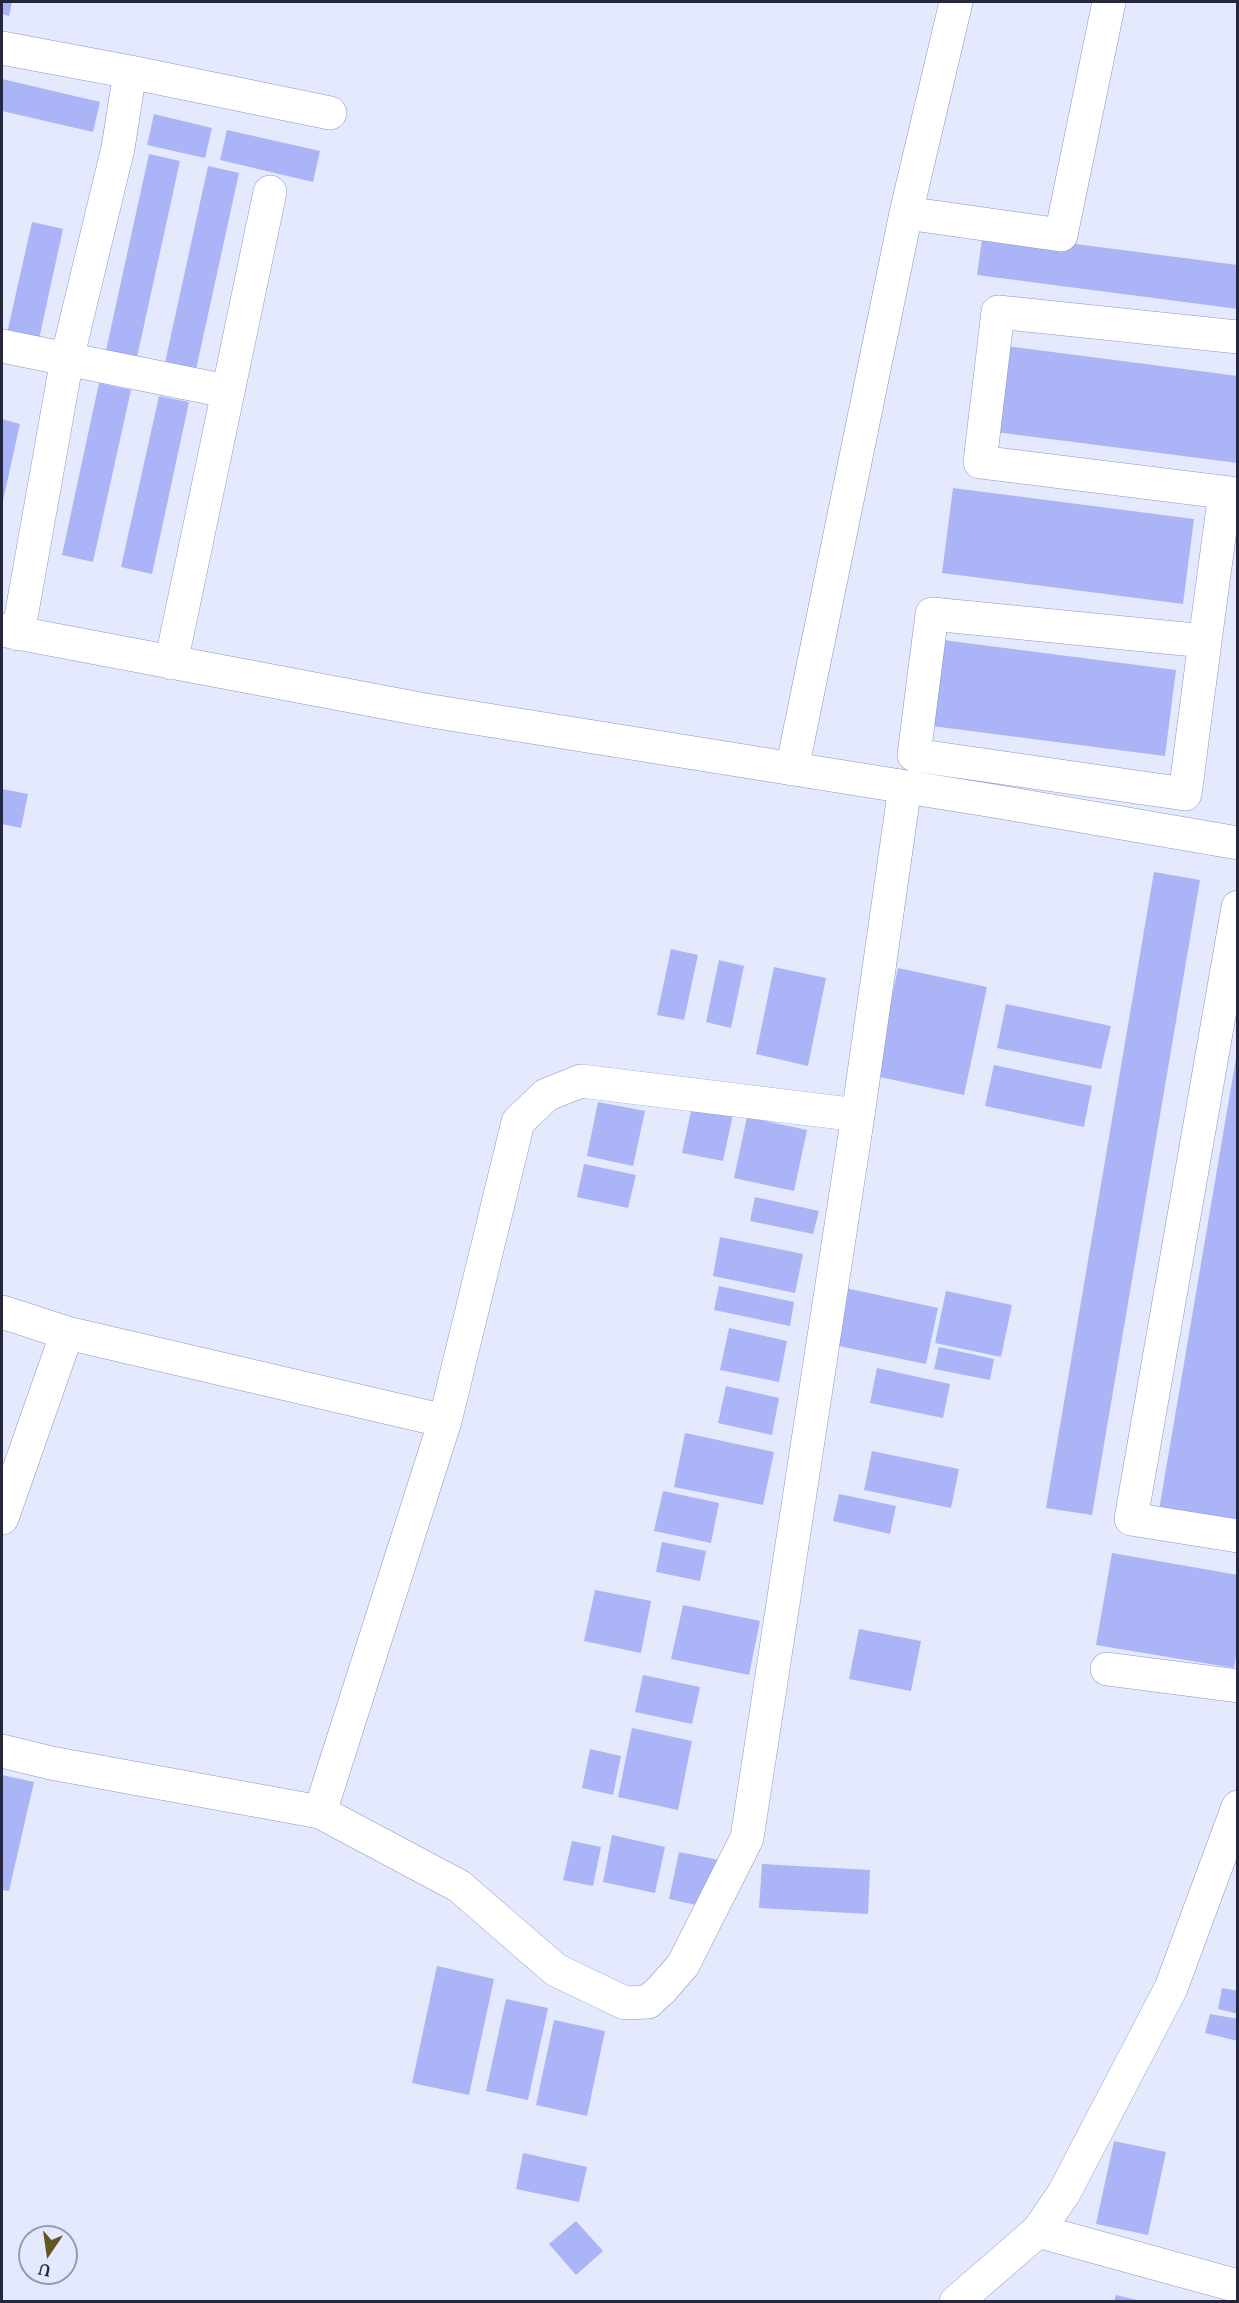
<!DOCTYPE html>
<html>
<head>
<meta charset="utf-8">
<style>
  body { margin:0 }
  #map { position:relative; width:1239px; height:2303px; overflow:hidden; background:#e4e9fe; font-family:Lora,serif }
  canvas { display:block }
  .frame { position:absolute; inset:0; border:3px solid #25283c; pointer-events:none }
  .north { position:absolute; left:18px; top:2225px; width:60px; height:60px; box-sizing:border-box; background:#e4e9fe; border:2px solid #989cb0; border-radius:50%; rotate:193deg; font-size:16px; font-weight:700; line-height:24px; text-align:center; color:#25283c }
  .north::after { content:''; display:block; margin:auto; width:21px; height:27px; background:#625723; clip-path:polygon(50% 0,100% 100%,50% 72%,0 100%) }
</style>
</head>
<body>
<div id="map">
<canvas width="1239" height="2303"></canvas>
<div class="frame"></div>
<div class="north">U</div>
</div>
<script>
const ctx = document.querySelector('canvas').getContext('2d');
ctx.lineJoin = 'round';
function paint(path, color) { ctx.fillStyle = color; ctx.fill(path, 'evenodd'); }
const toPath = rows => new Path2D(rows.map(r => 'M' + r).join(''));
function strokePath(path, color, width, dash) { ctx.strokeStyle = color; ctx.lineWidth = width; ctx.lineCap = dash ? 'butt' : 'round'; ctx.setLineDash(dash || []); ctx.stroke(path); }
const building = toPath([
  [2,2,12,2,9,16,2,14],
  [2,79,100,102,93,132,2,111],
  [154,114,212,128,205,158,147,145],
  [227,130,320,151,313,182,220,160],
  [149,154,180,161,136,362,105,355],
  [208,166,239,173,195,374,164,367],
  [32,222,63,229,38,344,6,338],
  [983,232,1238,265,1238,309,977,275],
  [1006,346,1238,376,1238,463,995,432],
  [99,383,131,390,93,562,62,555],
  [159,396,189,402,152,574,121,567],
  [2,419,20,424,2,505],
  [953,488,1194,519,1183,604,942,573],
  [935,639,1176,670,1165,756,924,725],
  [2,789,28,794,21,828,2,824],
  [1154,872,1200,880,1092,1515,1046,1508],
  [671,949,698,955,684,1020,657,1015],
  [719,960,744,966,731,1028,706,1022],
  [774,967,826,978,808,1066,756,1054],
  [898,968,987,987,964,1095,875,1076],
  [1006,1004,1111,1026,1101,1069,997,1048],
  [1236,1058,1238,1058,1238,1530,1158,1516],
  [994,1065,1092,1086,1084,1127,985,1106],
  [694,1097,735,1105,723,1161,682,1153],
  [598,1102,645,1111,633,1166,587,1156],
  [747,1117,807,1130,794,1191,734,1178],
  [584,1164,636,1175,628,1208,577,1197],
  [755,1197,819,1211,813,1234,750,1221],
  [720,1237,803,1254,795,1293,713,1276],
  [719,1286,794,1302,790,1326,714,1310],
  [841,1287,938,1308,926,1364,829,1344],
  [946,1291,1012,1305,1001,1357,935,1343],
  [729,1328,787,1341,779,1382,720,1370],
  [939,1347,994,1359,990,1380,934,1369],
  [877,1368,950,1384,943,1418,870,1403],
  [726,1386,779,1398,772,1435,718,1423],
  [685,1433,774,1452,763,1505,674,1487],
  [872,1451,959,1469,951,1508,864,1490],
  [663,1491,719,1503,711,1543,654,1531],
  [839,1494,896,1506,890,1534,833,1521],
  [662,1542,706,1551,700,1581,656,1572],
  [1112,1553,1238,1575,1238,1645,1234,1668,1096,1645],
  [595,1590,651,1601,641,1653,584,1641],
  [683,1605,760,1621,749,1675,671,1659],
  [859,1629,921,1641,911,1691,849,1679],
  [643,1675,700,1687,692,1724,635,1712],
  [632,1728,692,1741,678,1810,618,1797],
  [590,1749,621,1756,613,1795,582,1788],
  [2,1775,34,1782,9,1891,2,1890],
  [612,1835,665,1847,655,1893,603,1882],
  [572,1841,601,1847,593,1886,563,1880],
  [679,1852,719,1860,709,1908,669,1899],
  [762,1864,870,1870,868,1914,759,1908],
  [437,1966,494,1979,469,2095,412,2083],
  [1222,1988,1238,1991,1238,2014,1218,2009],
  [506,1999,548,2008,528,2100,486,2091],
  [1210,2014,1238,2019,1238,2041,1205,2033],
  [554,2020,605,2031,587,2116,536,2105],
  [1114,2141,1166,2152,1148,2235,1096,2224],
  [523,2153,587,2167,579,2202,516,2189],
  [576,2221,603,2251,576,2275,549,2244],
  [1116,2295,1141,2301,1114,2301]
]);
const minor = toPath([
  [2,48,130,72,118,148,67,359,18,634],
  [130,72,330,113],
  [906,213,1061,235,1109,2],
  [1238,337,998,312,980,462,1238,494],
  [2,346,226,391],
  [2,630,425,710,994,801,1238,843],
  [1205,641,932,614,914,755,1185,794,1205,641,1225,493],
  [171,663,270,192],
  [792,769,906,213,956,2],
  [1238,907,1131,1519,1238,1536],
  [2,1312,67,1333,445,1421],
  [2,1518,67,1333],
  [1107,1669,1238,1686],
  [2,1751,51,1763,320,1812,459,1886,556,1970,625,2003,648,2002,662,1989,683,1965,747,1838,858,1115,905,787],
  [320,1812,445,1421,518,1122,546,1095,581,1081,858,1115],
  [1038,2231,1238,2286],
  [956,2302,1038,2231,1064,2193,1171,1988,1238,1807]
]);
paint(building, '#aab4f7');
strokePath(minor, '#8c95c6', 34);
strokePath(minor, '#fff', 33);
</script>
</body>
</html>
